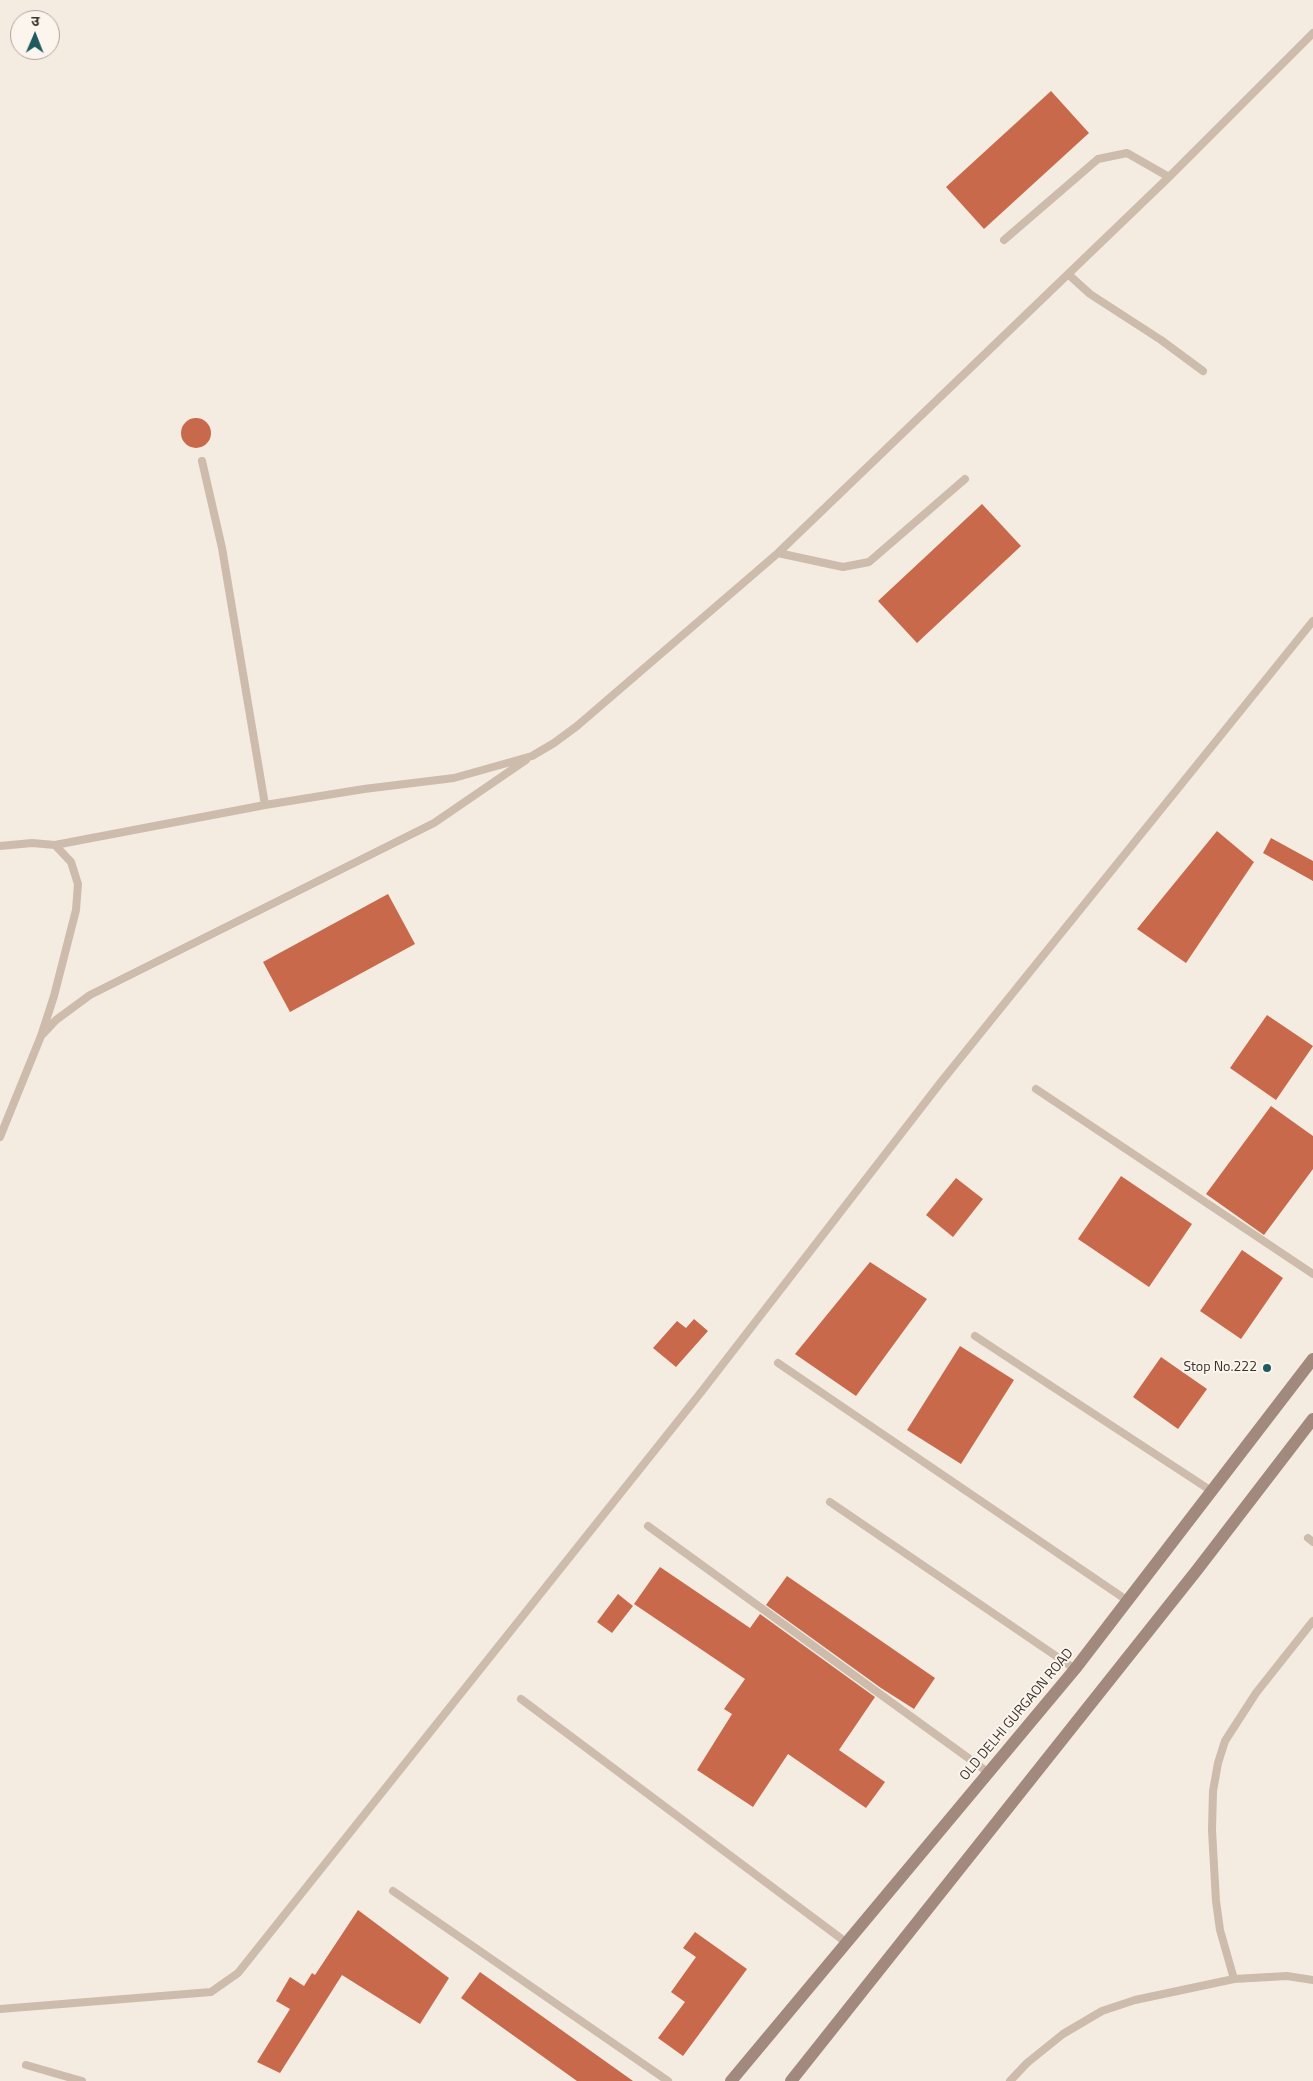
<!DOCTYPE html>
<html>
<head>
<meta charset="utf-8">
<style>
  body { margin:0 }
  #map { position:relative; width:1313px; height:2081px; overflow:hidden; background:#f4ebe1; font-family:"Titillium Web","Noto Sans Devanagari",sans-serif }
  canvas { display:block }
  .north { position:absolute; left:10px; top:10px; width:50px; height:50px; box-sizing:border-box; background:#fbf5ee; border:1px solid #aea6a0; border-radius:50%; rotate:1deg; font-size:14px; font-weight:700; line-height:20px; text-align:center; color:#3b302b }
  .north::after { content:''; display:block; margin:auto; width:18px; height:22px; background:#1f5a5e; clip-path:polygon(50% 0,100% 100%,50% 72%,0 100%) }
</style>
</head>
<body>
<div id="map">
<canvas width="1313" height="2081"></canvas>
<div class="north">उ</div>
</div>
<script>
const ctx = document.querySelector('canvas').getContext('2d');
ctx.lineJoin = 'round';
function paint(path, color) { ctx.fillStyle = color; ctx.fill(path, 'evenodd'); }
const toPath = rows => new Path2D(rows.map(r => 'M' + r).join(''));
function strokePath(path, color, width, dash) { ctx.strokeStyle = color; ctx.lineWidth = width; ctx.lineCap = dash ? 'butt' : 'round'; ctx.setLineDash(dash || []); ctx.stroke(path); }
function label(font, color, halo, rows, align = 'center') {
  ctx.font = font + ' "Titillium Web",sans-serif'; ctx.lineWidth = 4; ctx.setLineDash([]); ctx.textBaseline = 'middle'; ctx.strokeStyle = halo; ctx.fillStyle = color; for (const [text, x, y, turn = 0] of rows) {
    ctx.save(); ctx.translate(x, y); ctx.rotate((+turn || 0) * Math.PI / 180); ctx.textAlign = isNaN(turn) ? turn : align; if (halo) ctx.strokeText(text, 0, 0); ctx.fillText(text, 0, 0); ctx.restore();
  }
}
const building = toPath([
  [1051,91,1089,133,984,229,946,187],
  '181 433a15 15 0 1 1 30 0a15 15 0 1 1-30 0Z',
  [982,504,1021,546,917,643,878,601],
  [1217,831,1254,862,1186,963,1137,929],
  [1271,838,1313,861,1313,881,1263,853],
  [388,894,415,944,290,1012,263,962],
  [1267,1015,1313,1046,1276,1100,1230,1068],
  [1271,1106,1313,1136,1313,1169,1264,1235,1206,1194],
  [1121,1176,1192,1224,1149,1287,1078,1239],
  [956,1178,983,1199,953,1237,926,1215],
  [1242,1250,1283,1278,1241,1339,1200,1311],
  [870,1262,927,1299,856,1396,795,1354],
  [694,1319,708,1331,676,1367,653,1348,677,1321,686,1328],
  [960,1346,1014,1380,961,1464,907,1430],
  [1161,1357,1207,1389,1178,1429,1133,1397],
  [660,1567,750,1628,760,1614,875,1697,839,1750,885,1782,866,1808,788,1754,753,1807,697,1770,732,1714,724,1709,745,1679,634,1604],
  [787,1576,935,1678,914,1709,881,1688,766,1605],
  [618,1594,633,1606,612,1633,597,1622],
  [358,1910,449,1978,420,2024,342,1975,280,2073,257,2062,290,2009,276,2001,290,1977,304,1986,312,1973,315,1975],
  [695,1932,747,1969,683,2056,658,2038,685,2002,671,1992,696,1957,683,1948],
  [480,1972,633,2081,577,2081,461,1998]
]);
const service = toPath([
  [1004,240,1098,159,1127,153,1169,177],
  [1068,274,1090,294,1161,340,1203,371],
  [202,461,222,548,265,805],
  [778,553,843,567,869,562,965,479],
  [55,845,265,805,364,789,454,778,532,756,554,743,577,726,778,553,1169,177,1313,33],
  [0,846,32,843,55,845,71,862,78,884,76,910,54,996,41,1036,0,1137],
  [41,1036,56,1020,90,995,434,823,526,760],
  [1036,1089,1313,1274],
  [975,1336,1213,1492],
  [778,1363,1128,1601],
  [830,1502,1075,1669],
  [648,1526,989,1773],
  [1308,1538,1313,1542],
  [521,1699,847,1943],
  [393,1891,668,2081],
  [1234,1979,1220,1930,1216,1901,1212,1830,1213,1791,1218,1763,1225,1741,1256,1693,1313,1621],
  [0,2009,211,1992,238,1973,702,1391,941,1082,1313,621],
  [26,2065,82,2081],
  [1010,2081,1027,2063,1063,2034,1102,2011,1135,2000,1234,1979,1287,1976,1313,1980]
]);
const secondary = toPath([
  [731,2081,1075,1669,1313,1359],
  [791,2081,1197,1570,1313,1419]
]);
const markers = [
  [1267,1368,5,"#1f5a5e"]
];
const poiNames = [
  ["Stop No.222",1257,1368]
];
const streetNames = [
  ["OLD DELHI GURGAON ROAD",1017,1715,-50]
];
paint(building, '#c8694b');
strokePath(service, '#cdbbac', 8);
strokePath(secondary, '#a18a7d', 12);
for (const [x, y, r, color] of markers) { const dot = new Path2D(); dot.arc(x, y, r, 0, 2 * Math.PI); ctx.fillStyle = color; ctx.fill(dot); strokePath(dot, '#fbf5ee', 2); }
label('14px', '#3b302b', '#fbf5ee', poiNames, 'right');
label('14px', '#3b302b', '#fbf5ee', streetNames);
</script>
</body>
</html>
